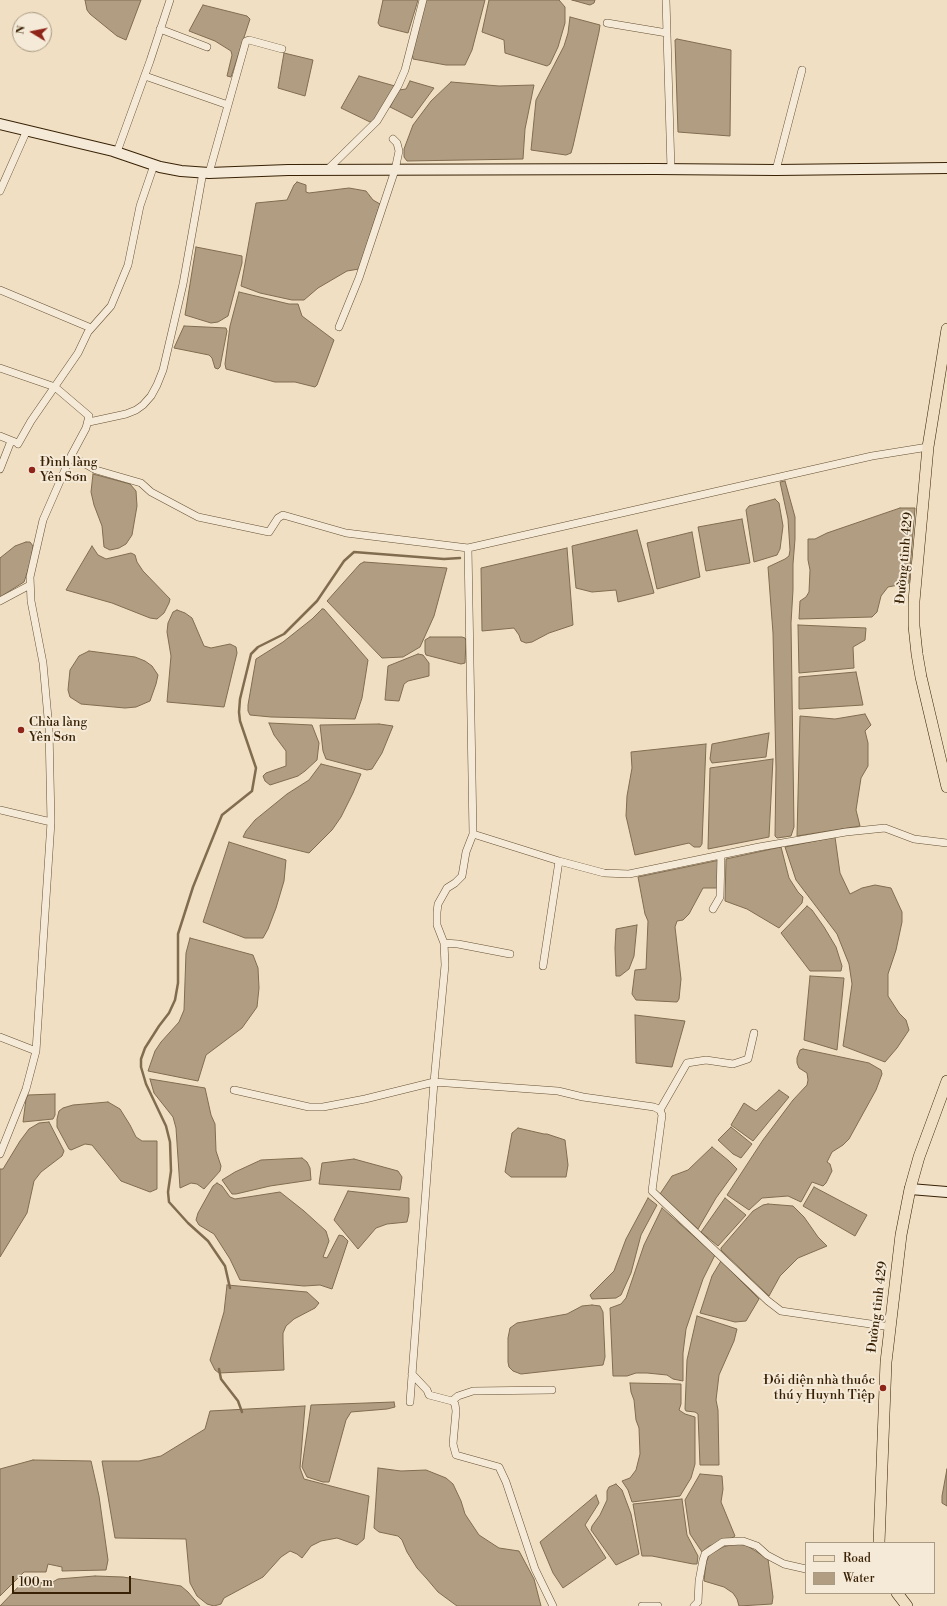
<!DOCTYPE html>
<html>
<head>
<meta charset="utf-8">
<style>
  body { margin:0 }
  #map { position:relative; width:947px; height:1606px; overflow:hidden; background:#f0dfc2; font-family:"Libre Bodoni",serif }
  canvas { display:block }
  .legend { position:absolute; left:805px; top:1542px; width:130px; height:52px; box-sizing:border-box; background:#f5ead7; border:1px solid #a99a83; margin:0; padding:5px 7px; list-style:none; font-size:12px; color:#382105 }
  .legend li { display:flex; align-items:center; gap:8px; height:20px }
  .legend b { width:20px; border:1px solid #a99a83 }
  .north { position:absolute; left:12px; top:12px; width:40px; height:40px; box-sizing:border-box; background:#f5ead7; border:1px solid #a99a83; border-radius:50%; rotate:280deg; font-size:11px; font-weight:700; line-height:16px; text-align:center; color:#382105 }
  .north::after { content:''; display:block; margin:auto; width:14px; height:18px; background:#8f2418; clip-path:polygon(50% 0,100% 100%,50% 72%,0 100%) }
  .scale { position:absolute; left:12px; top:1576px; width:119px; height:18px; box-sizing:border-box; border:2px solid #382105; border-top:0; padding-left:5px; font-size:12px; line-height:14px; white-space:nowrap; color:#382105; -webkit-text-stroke:3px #f5ead7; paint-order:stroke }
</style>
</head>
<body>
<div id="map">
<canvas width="947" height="1606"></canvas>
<ul class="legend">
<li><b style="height:5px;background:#f0dfc2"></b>Road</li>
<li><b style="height:11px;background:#b19e82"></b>Water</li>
</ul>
<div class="north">N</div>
<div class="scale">100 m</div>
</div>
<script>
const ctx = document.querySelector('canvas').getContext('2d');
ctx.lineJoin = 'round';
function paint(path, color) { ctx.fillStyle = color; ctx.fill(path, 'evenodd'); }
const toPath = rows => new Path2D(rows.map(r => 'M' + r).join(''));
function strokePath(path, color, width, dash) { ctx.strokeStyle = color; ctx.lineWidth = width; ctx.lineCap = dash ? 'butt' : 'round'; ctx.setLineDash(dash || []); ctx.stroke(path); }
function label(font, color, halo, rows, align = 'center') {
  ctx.font = font + ' "Libre Bodoni",serif'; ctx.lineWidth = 4; ctx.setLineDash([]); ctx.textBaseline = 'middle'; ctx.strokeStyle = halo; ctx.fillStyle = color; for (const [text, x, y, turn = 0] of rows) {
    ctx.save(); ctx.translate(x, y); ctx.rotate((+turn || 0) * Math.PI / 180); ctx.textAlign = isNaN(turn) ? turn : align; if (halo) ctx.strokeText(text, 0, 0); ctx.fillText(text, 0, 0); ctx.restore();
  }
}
const water = toPath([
  [85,0,141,0,126,40,117,36,90,14,87,10,85,0],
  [383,0,418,0,408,33,380,26,378,23,383,0],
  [426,0,485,0,472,50,465,65,446,65,413,59,412,51,426,0],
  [489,0,559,0,565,7,565,23,558,47,550,64,547,66,505,53,504,40,482,32,489,0],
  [572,0,595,0,594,3,590,5,572,0],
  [203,5,247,16,250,19,231,77,227,76,232,55,231,51,215,41,189,31,203,5],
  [570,17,600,25,599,32,573,146,571,153,566,155,531,150,536,100,564,46,568,33,570,17],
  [677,39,731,50,730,136,678,132,675,40,677,39],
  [284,53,313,60,305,96,278,88,284,53],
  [359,76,395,86,374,122,370,122,341,108,359,76],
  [410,81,434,88,412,118,390,107,399,90,406,89,410,81],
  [451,82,499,86,534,85,525,129,523,159,407,161,404,157,404,149,413,125,431,101,451,82],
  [297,182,306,185,306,192,309,193,349,188,366,191,373,200,380,204,359,269,347,271,318,288,304,300,292,300,260,293,241,286,256,203,287,200,294,185,297,182],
  [196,247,242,256,242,263,228,316,218,322,211,323,185,315,196,247],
  [239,292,289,304,298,304,302,316,334,340,317,385,315,387,295,382,275,382,226,369,225,364,230,326,239,292],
  [184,326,226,328,227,331,220,367,218,369,215,368,212,358,209,355,174,348,184,326],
  [93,474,130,484,136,491,137,506,132,535,126,544,119,548,110,550,104,547,102,526,94,505,91,492,93,474],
  [785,481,795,517,795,539,793,564,793,590,791,623,794,827,791,836,777,838,775,836,776,768,773,633,768,567,785,559,789,556,790,550,788,519,780,482,785,481],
  [775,499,779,503,783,526,780,549,777,555,754,562,746,510,749,506,775,499],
  [900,508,915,508,909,583,888,587,881,596,877,612,872,617,799,619,800,601,806,597,809,592,810,570,808,560,808,539,815,539,827,533,900,508],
  [742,519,750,563,706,571,698,527,742,519],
  [637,530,654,593,618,602,616,590,592,592,576,588,572,546,637,530],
  [692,532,700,577,657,589,647,543,692,532],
  [26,542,30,542,33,546,31,561,24,582,0,597,0,558,15,546,26,542],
  [92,546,98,555,106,559,131,553,135,555,137,562,143,571,170,599,169,603,164,613,157,619,150,618,112,603,66,590,92,546],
  [567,548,573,625,549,633,532,642,526,643,521,641,519,635,514,628,482,631,481,568,567,548],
  [364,562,447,568,434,616,420,647,403,657,382,658,327,601,360,564,364,562],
  [322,609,324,609,368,660,362,698,355,719,271,717,250,715,248,711,248,705,256,659,283,642,312,619,322,609],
  [177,610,185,613,192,618,204,646,211,648,230,644,236,647,237,653,224,707,167,702,171,656,167,632,168,623,173,612,177,610],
  [798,625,866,628,865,640,853,647,854,668,799,673,798,625],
  [430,637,462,637,465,638,466,641,465,663,461,664,426,655,425,652,425,640,430,637],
  [89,651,135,657,145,661,152,666,158,675,156,684,150,701,136,707,125,708,81,704,70,697,68,690,70,670,79,656,89,651],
  [418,654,423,655,429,663,429,676,408,681,404,684,399,701,385,700,388,666,418,654],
  [856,672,863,705,799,709,799,677,856,672],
  [865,714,871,725,865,731,868,743,868,766,861,778,856,810,860,826,797,836,800,716,835,719,865,714],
  [269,723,312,725,319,743,317,760,305,771,298,776,270,785,265,781,263,776,266,773,286,766,286,751,274,735,269,723],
  [379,724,393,726,382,753,372,769,367,770,326,759,323,751,320,725,379,724],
  [769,733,766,757,712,763,710,759,712,744,769,733],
  [706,744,702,844,700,847,694,847,689,843,635,855,626,816,627,796,632,768,631,752,706,744],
  [773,759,769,837,708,849,710,768,773,759],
  [321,764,361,774,353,793,341,817,332,830,309,853,243,837,246,831,255,820,287,794,309,780,321,764],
  [835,837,840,873,850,894,862,888,875,885,891,888,902,912,902,922,896,950,888,974,888,996,899,1013,906,1020,909,1030,897,1048,885,1062,843,1046,852,984,849,964,837,934,796,880,785,847,835,837],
  [229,842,286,860,284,881,276,908,268,929,263,938,245,938,203,922,229,842],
  [781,847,789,878,798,892,803,897,802,903,779,928,747,909,725,901,726,859,781,847],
  [720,860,717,888,703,888,689,914,683,920,677,921,675,927,681,979,679,999,677,1002,636,1000,632,994,635,970,646,969,648,921,645,914,638,877,720,860],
  [807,906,812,910,824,927,836,947,842,966,841,971,810,971,781,933,807,906],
  [637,925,634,956,629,969,620,976,616,976,615,948,616,929,637,925],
  [190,938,253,955,258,968,259,988,257,1007,242,1028,206,1055,198,1081,148,1071,155,1051,161,1042,179,1022,184,1010,186,953,190,938],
  [810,976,844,978,837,1050,804,1040,810,976],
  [635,1015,685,1021,672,1067,636,1063,635,1015],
  [803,1049,869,1063,881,1070,882,1074,876,1090,849,1139,843,1145,832,1152,827,1162,830,1164,832,1171,826,1183,823,1186,812,1182,801,1202,788,1196,762,1198,749,1210,727,1195,763,1140,793,1100,807,1085,808,1080,807,1073,799,1068,797,1063,797,1058,800,1050,803,1049],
  [150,1079,205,1088,211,1115,215,1124,216,1151,221,1166,220,1171,204,1189,197,1184,191,1183,180,1188,176,1128,173,1117,154,1093,150,1079],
  [779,1090,789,1097,753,1141,731,1125,744,1103,756,1111,779,1090],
  [55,1094,55,1115,53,1119,23,1122,26,1099,28,1095,55,1094],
  [108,1102,120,1109,130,1125,136,1137,142,1141,157,1141,157,1189,150,1192,121,1181,92,1145,85,1144,71,1150,69,1149,57,1127,57,1119,59,1111,63,1108,73,1105,108,1102],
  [49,1122,64,1151,62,1156,41,1172,34,1181,27,1213,0,1257,0,1169,3,1169,20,1141,29,1129,39,1123,49,1122],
  [731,1127,752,1144,741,1158,733,1154,718,1140,731,1127],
  [518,1128,544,1134,547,1134,565,1140,568,1165,566,1177,511,1177,505,1172,512,1133,518,1128],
  [712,1147,729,1161,737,1169,716,1198,698,1229,660,1194,672,1176,688,1170,712,1147],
  [302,1158,307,1162,310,1168,311,1180,270,1186,236,1194,232,1194,222,1180,235,1172,261,1160,302,1158],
  [354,1159,398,1171,402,1177,400,1190,319,1184,322,1163,354,1159],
  [217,1183,222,1186,230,1197,235,1199,280,1192,304,1211,326,1231,329,1241,323,1257,327,1258,339,1235,343,1236,348,1241,332,1289,320,1285,304,1286,240,1280,230,1259,214,1234,199,1225,196,1220,198,1213,213,1186,217,1183],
  [814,1187,867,1215,855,1236,803,1206,814,1187],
  [348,1191,409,1198,409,1213,407,1222,387,1224,376,1228,358,1249,334,1220,348,1191],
  [648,1198,657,1205,641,1235,631,1273,621,1295,616,1298,592,1299,590,1295,614,1271,626,1239,648,1198],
  [725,1198,746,1215,718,1246,701,1232,725,1198],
  [768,1204,793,1206,804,1217,818,1237,827,1246,798,1258,780,1276,769,1296,721,1250,721,1248,753,1211,763,1205,768,1204],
  [662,1208,715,1255,703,1279,686,1329,683,1353,683,1381,673,1379,667,1375,647,1373,636,1373,627,1376,613,1376,610,1308,621,1304,626,1298,644,1245,662,1208],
  [721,1261,759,1299,746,1321,735,1322,700,1313,712,1276,721,1261],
  [227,1285,307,1292,319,1303,315,1308,294,1319,286,1326,283,1333,283,1342,284,1370,219,1373,215,1370,210,1360,224,1312,227,1285],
  [592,1305,600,1306,603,1312,605,1357,603,1365,521,1374,513,1371,509,1367,508,1362,508,1338,510,1328,517,1323,567,1314,582,1306,592,1305],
  [697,1316,737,1329,734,1341,719,1375,716,1400,718,1410,719,1465,700,1465,698,1414,695,1412,686,1411,685,1409,687,1360,697,1316],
  [630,1383,681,1384,681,1404,679,1410,685,1414,695,1417,695,1464,691,1478,680,1496,632,1502,628,1490,622,1481,630,1478,636,1470,640,1454,639,1428,636,1420,634,1400,631,1392,630,1383],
  [394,1402,395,1407,387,1409,351,1412,346,1420,329,1482,323,1482,307,1477,302,1467,311,1405,394,1402],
  [305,1406,300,1468,304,1479,369,1496,364,1539,357,1545,337,1538,321,1541,311,1546,302,1558,297,1554,290,1551,281,1557,263,1577,224,1598,221,1604,214,1606,207,1604,197,1596,190,1583,186,1539,115,1538,102,1461,139,1461,161,1456,205,1429,210,1411,305,1406],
  [33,1460,91,1461,99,1496,108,1560,106,1570,62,1571,62,1567,48,1564,46,1572,24,1572,0,1596,0,1469,33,1460],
  [378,1468,401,1471,426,1470,446,1478,453,1484,461,1501,465,1514,479,1535,499,1548,519,1551,534,1579,541,1606,457,1606,438,1592,427,1579,417,1568,407,1552,402,1540,398,1536,379,1532,374,1528,378,1468],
  [947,1469,947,1506,942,1503,942,1496,947,1469],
  [700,1474,722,1476,723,1489,721,1502,735,1536,729,1540,709,1546,702,1552,690,1534,685,1500,700,1474],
  [616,1484,622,1490,631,1514,639,1554,616,1565,591,1530,592,1526,600,1515,607,1500,607,1491,609,1487,616,1484],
  [596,1495,599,1503,585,1525,606,1558,563,1588,553,1573,540,1542,596,1495],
  [682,1499,687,1535,698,1556,697,1564,693,1564,652,1556,642,1556,633,1504,682,1499],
  [735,1544,746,1545,768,1559,773,1597,772,1604,739,1606,737,1599,733,1593,724,1587,704,1581,706,1563,709,1555,723,1547,735,1544],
  [95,1576,123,1577,181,1586,188,1592,200,1606,0,1606,23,1582,51,1583,58,1579,95,1576]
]);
const stream = toPath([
  [230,1288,225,1266,208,1241,188,1223,169,1202,168,1192,171,1171,170,1142,166,1126,146,1084,141,1067,141,1059,145,1048,159,1026,169,1013,175,1000,178,983,178,934,193,887,222,815,252,791,256,768,240,721,239,712,240,699,251,654,258,647,284,634,317,601,344,561,354,552,444,559,460,558],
  [219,1369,221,1379,238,1401,242,1412]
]);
const street = toPath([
  [666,0,671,169],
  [607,23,667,33],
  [160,29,207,47],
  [145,76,228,105],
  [117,152,150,61,170,0],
  [327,170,377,121,398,86,405,70,423,0],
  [776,170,802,70],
  [209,173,246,41,249,40,282,49],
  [0,191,27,130],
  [0,290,91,328],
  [339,327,359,278,395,170,399,151,397,143,393,139],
  [0,368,55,387,89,416,86,428,71,456,43,520,30,577,31,601,43,663,49,729,51,822,36,1051,26,1089,0,1154],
  [89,422,126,414,136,410,143,405,151,396,157,385,163,370,183,284,203,172],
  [0,436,15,442],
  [18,444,31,421,78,353,88,332,111,306,128,265,140,206,154,165],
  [71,456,96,470,141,483,151,492,198,517,269,532,278,518,283,515,346,533,468,548,872,456,928,447],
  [0,469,11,441],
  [0,601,30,585],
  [0,810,51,822],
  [473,834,559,861,604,873,629,874,759,847,846,832,885,828,914,839,947,843],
  [713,909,720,897,721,855],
  [444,943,458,944,510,954],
  [543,966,559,861],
  [0,1037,36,1051],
  [234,1090,309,1107,323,1107,365,1099,434,1082,558,1091,583,1097,654,1107,660,1110,662,1115,652,1191,768,1301,781,1311,891,1327],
  [660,1110,687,1063,706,1060,733,1064,748,1059,754,1033],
  [412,1374,427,1390,429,1395,452,1401,455,1404,456,1411,453,1444,456,1455,499,1467,506,1482,535,1569,553,1606],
  [452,1401,458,1396,473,1391,552,1390],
  [410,1402,434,1082,445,965,444,943,437,925,437,912,438,904,447,888,455,883,462,876,466,852,473,834,468,548],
  [642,1606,658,1606],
  [694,1606,698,1602,699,1581,703,1560,705,1554,723,1542,743,1541,757,1546,767,1555,784,1564,806,1569]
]);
const secondary = toPath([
  [0,124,113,151,160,167,181,171,209,173,288,170,656,169,776,170,947,168],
  [910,1189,947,1192]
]);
const primary = toPath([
  [947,329,928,447,914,601,914,626,917,654,921,677,947,787],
  [879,1543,886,1362,901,1235,910,1189,919,1157,947,1081],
  [897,1593,907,1606]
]);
const markers = [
  [32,470,4,"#8f2418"],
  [21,730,4,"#8f2418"],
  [883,1388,4,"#8f2418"]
];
const poiNames = [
  ["Đình làng",40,463],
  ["Yên Sơn",40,478],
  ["Chùa làng",29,723],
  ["Yên Sơn",29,738],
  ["Đối diện nhà thuốc",875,1381,"right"],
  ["thú y Huynh Tiệp",875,1396,"right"]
];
const streetNames = [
  ["Đường tỉnh 429",905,558,-85],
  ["Đường tỉnh 429",878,1307,-83]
];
paint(water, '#b19e82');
strokePath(water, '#816c50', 1);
strokePath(stream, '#816c50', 2.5);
strokePath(street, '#665034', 8);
strokePath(secondary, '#382105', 12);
strokePath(primary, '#382105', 12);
strokePath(street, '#f5ead7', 7);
strokePath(secondary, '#f5ead7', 10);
strokePath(primary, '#f0dfc2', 11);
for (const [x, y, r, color] of markers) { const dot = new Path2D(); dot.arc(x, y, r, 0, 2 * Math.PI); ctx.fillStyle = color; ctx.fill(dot); strokePath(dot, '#f5ead7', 1.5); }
label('13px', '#382105', '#f5ead7', poiNames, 'left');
label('13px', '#382105', '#f5ead7', streetNames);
</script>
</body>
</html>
